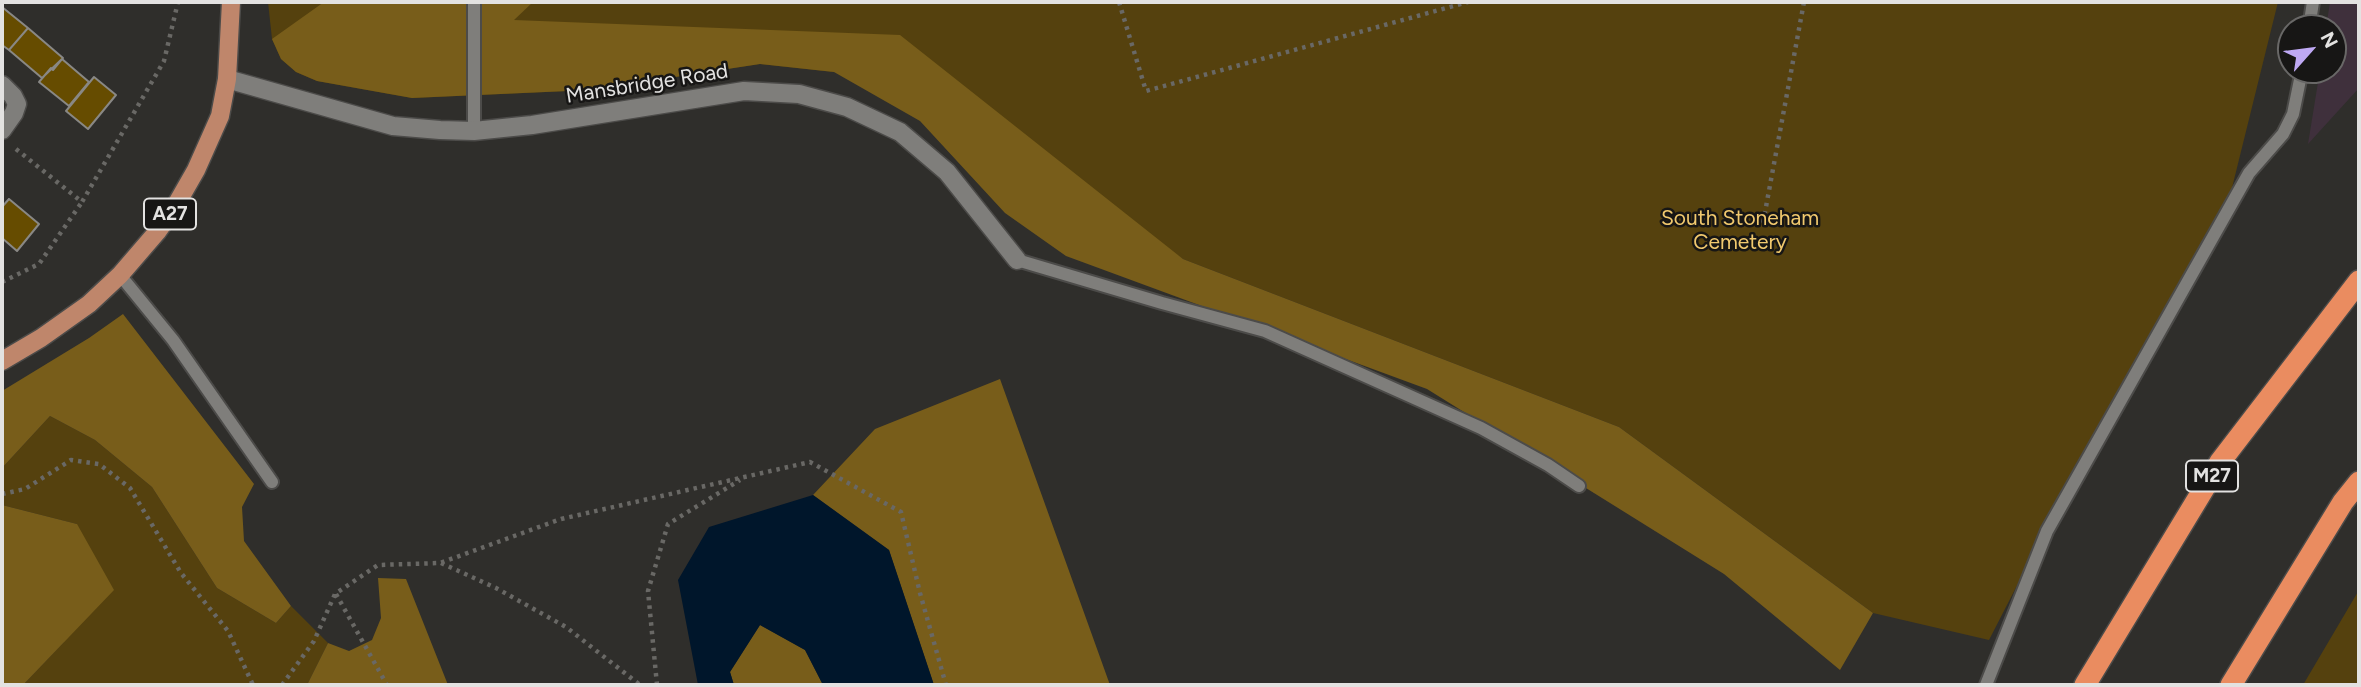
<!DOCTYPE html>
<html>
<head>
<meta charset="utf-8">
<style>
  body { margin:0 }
  #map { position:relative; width:2361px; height:687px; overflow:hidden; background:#2f2e2b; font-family:Figtree,sans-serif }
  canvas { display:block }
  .frame { position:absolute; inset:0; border:4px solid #e3e2e1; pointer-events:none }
  .north { position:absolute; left:2277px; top:14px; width:70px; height:70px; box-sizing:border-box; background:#171615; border:2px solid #696867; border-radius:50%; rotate:62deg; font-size:19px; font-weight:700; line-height:28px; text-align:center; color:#e3e2e1 }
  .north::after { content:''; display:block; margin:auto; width:24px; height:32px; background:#bfa9f4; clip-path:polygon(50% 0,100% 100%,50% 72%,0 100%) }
</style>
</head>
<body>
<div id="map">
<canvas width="2361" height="687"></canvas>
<div class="frame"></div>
<div class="north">N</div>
</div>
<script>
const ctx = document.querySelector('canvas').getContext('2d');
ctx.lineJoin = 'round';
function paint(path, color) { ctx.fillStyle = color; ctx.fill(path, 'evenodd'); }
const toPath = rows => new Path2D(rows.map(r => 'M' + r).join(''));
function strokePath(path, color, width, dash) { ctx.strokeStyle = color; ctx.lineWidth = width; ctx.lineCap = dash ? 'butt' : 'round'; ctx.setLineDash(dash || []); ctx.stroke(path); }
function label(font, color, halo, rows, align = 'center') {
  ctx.font = font + ' Figtree,sans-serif'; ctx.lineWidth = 5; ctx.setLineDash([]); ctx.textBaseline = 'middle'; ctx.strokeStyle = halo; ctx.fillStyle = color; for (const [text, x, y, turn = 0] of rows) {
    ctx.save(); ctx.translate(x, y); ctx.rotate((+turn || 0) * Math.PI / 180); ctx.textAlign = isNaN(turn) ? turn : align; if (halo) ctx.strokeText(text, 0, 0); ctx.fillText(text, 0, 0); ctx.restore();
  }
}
const industrial = toPath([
  [2330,2,2359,2,2359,88,2308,144,2320,70,2333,70,2333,28,2326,28]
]);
const green = toPath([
  [268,2,2278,2,2228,204,2063,496,1989,640,1873,613,1619,427,1183,259,903,71,834,72,760,64,590,90,412,98,317,81,296,72,281,59,272,39],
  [50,416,95,440,152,487,217,588,276,623,291,606,328,643,307,685,23,685,64,642,77,524,2,505,2,468],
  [2359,590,2359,685,2303,685]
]);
const forest = toPath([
  [324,2,533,2,514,20,900,35,1183,259,1619,427,1873,613,1840,670,1724,574,1427,389,1066,256,1005,213,920,121,834,72,760,64,590,90,412,98,317,81,296,72,281,59,272,39],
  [123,314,254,484,242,507,244,541,291,606,276,623,217,588,152,487,95,440,50,416,2,468,2,391,89,338],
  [1000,379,1110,685,934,685,889,550,813,495,875,429],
  [2,505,77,524,114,590,23,685,2,685],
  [378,578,406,579,448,685,307,685,328,643,349,651,372,640,381,618],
  [760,625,805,650,823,685,734,685,730,672]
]);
const water = toPath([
  [813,495,889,550,934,685,823,685,805,650,760,625,730,672,734,685,698,685,678,580,709,527]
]);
const building = toPath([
  [2,7,28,28,9,50,2,45,2,7],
  [28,28,63,58,42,78,9,50,28,28],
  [62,59,89,82,69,106,39,82,51,68,53,70,62,59],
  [94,77,116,95,88,129,66,111,94,77],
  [9,199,39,224,17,251,2,238,2,207,9,199]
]);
const path = toPath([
  [1119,2,1146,91,1468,2],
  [16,149,82,202,164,61,178,2],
  [1763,223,1804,2],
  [2,282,39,264,82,202],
  [2,494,25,489,71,460,99,464,130,488,181,573,228,631,253,685],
  [441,563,496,588,566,627,640,685],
  [336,594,387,685],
  [282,685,314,641,335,594,378,565,440,563,561,519,810,462,901,512,920,593,946,685],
  [657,685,648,591,668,524,740,480]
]);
const lane = toPath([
  [2309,28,2313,2],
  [474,131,474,2],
  [1017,260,1162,303,1265,331,1481,428,1548,465,1579,486],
  [120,275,173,340,272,482],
  [1986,685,2047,531,2249,173,2283,134,2293,114,2302,70]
]);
const street = toPath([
  [227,79,393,126,440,130,474,131,532,125,744,91,799,94,847,107,900,132,947,172,1017,260],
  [2,85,13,96,17,104,14,113,2,130]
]);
const primary = toPath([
  [2,361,41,338,89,304,120,275,157,232,176,205,196,170,220,116,227,79,231,2]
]);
const highway = toPath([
  [2085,685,2220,462,2359,281],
  [2231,685,2343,502,2359,482]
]);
const shields = [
  [170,214,52],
  [2212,476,52]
];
const shieldNames = [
  ["A27",170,214],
  ["M27",2212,476]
];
const streetNames = [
  ["Mansbridge Road",647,84,-9]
];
const parkNames = [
  ["South Stoneham",1740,219],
  ["Cemetery",1740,243]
];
paint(industrial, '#3f303c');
paint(green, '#55410e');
paint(forest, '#785d1a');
paint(water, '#00162b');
paint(building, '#664c00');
strokePath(building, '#898885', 2);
strokePath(lane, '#4c4b49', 16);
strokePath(street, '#4c4b49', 21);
strokePath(primary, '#4c4b49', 21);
strokePath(highway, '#4c4b49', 24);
strokePath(path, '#696865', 4.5, [3.5, 5]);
strokePath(lane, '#7f7e7b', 12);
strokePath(street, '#7f7e7b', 18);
strokePath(primary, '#bf866b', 18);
strokePath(highway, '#ea8c60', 21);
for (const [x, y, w] of shields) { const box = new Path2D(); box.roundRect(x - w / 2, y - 15.5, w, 31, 5); ctx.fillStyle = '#171615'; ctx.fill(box); strokePath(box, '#e3e2e1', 2); }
label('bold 19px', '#e3e2e1', null, shieldNames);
label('21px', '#e3e2e1', '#171615', streetNames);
label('21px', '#f1c96e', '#171615', parkNames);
</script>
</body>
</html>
